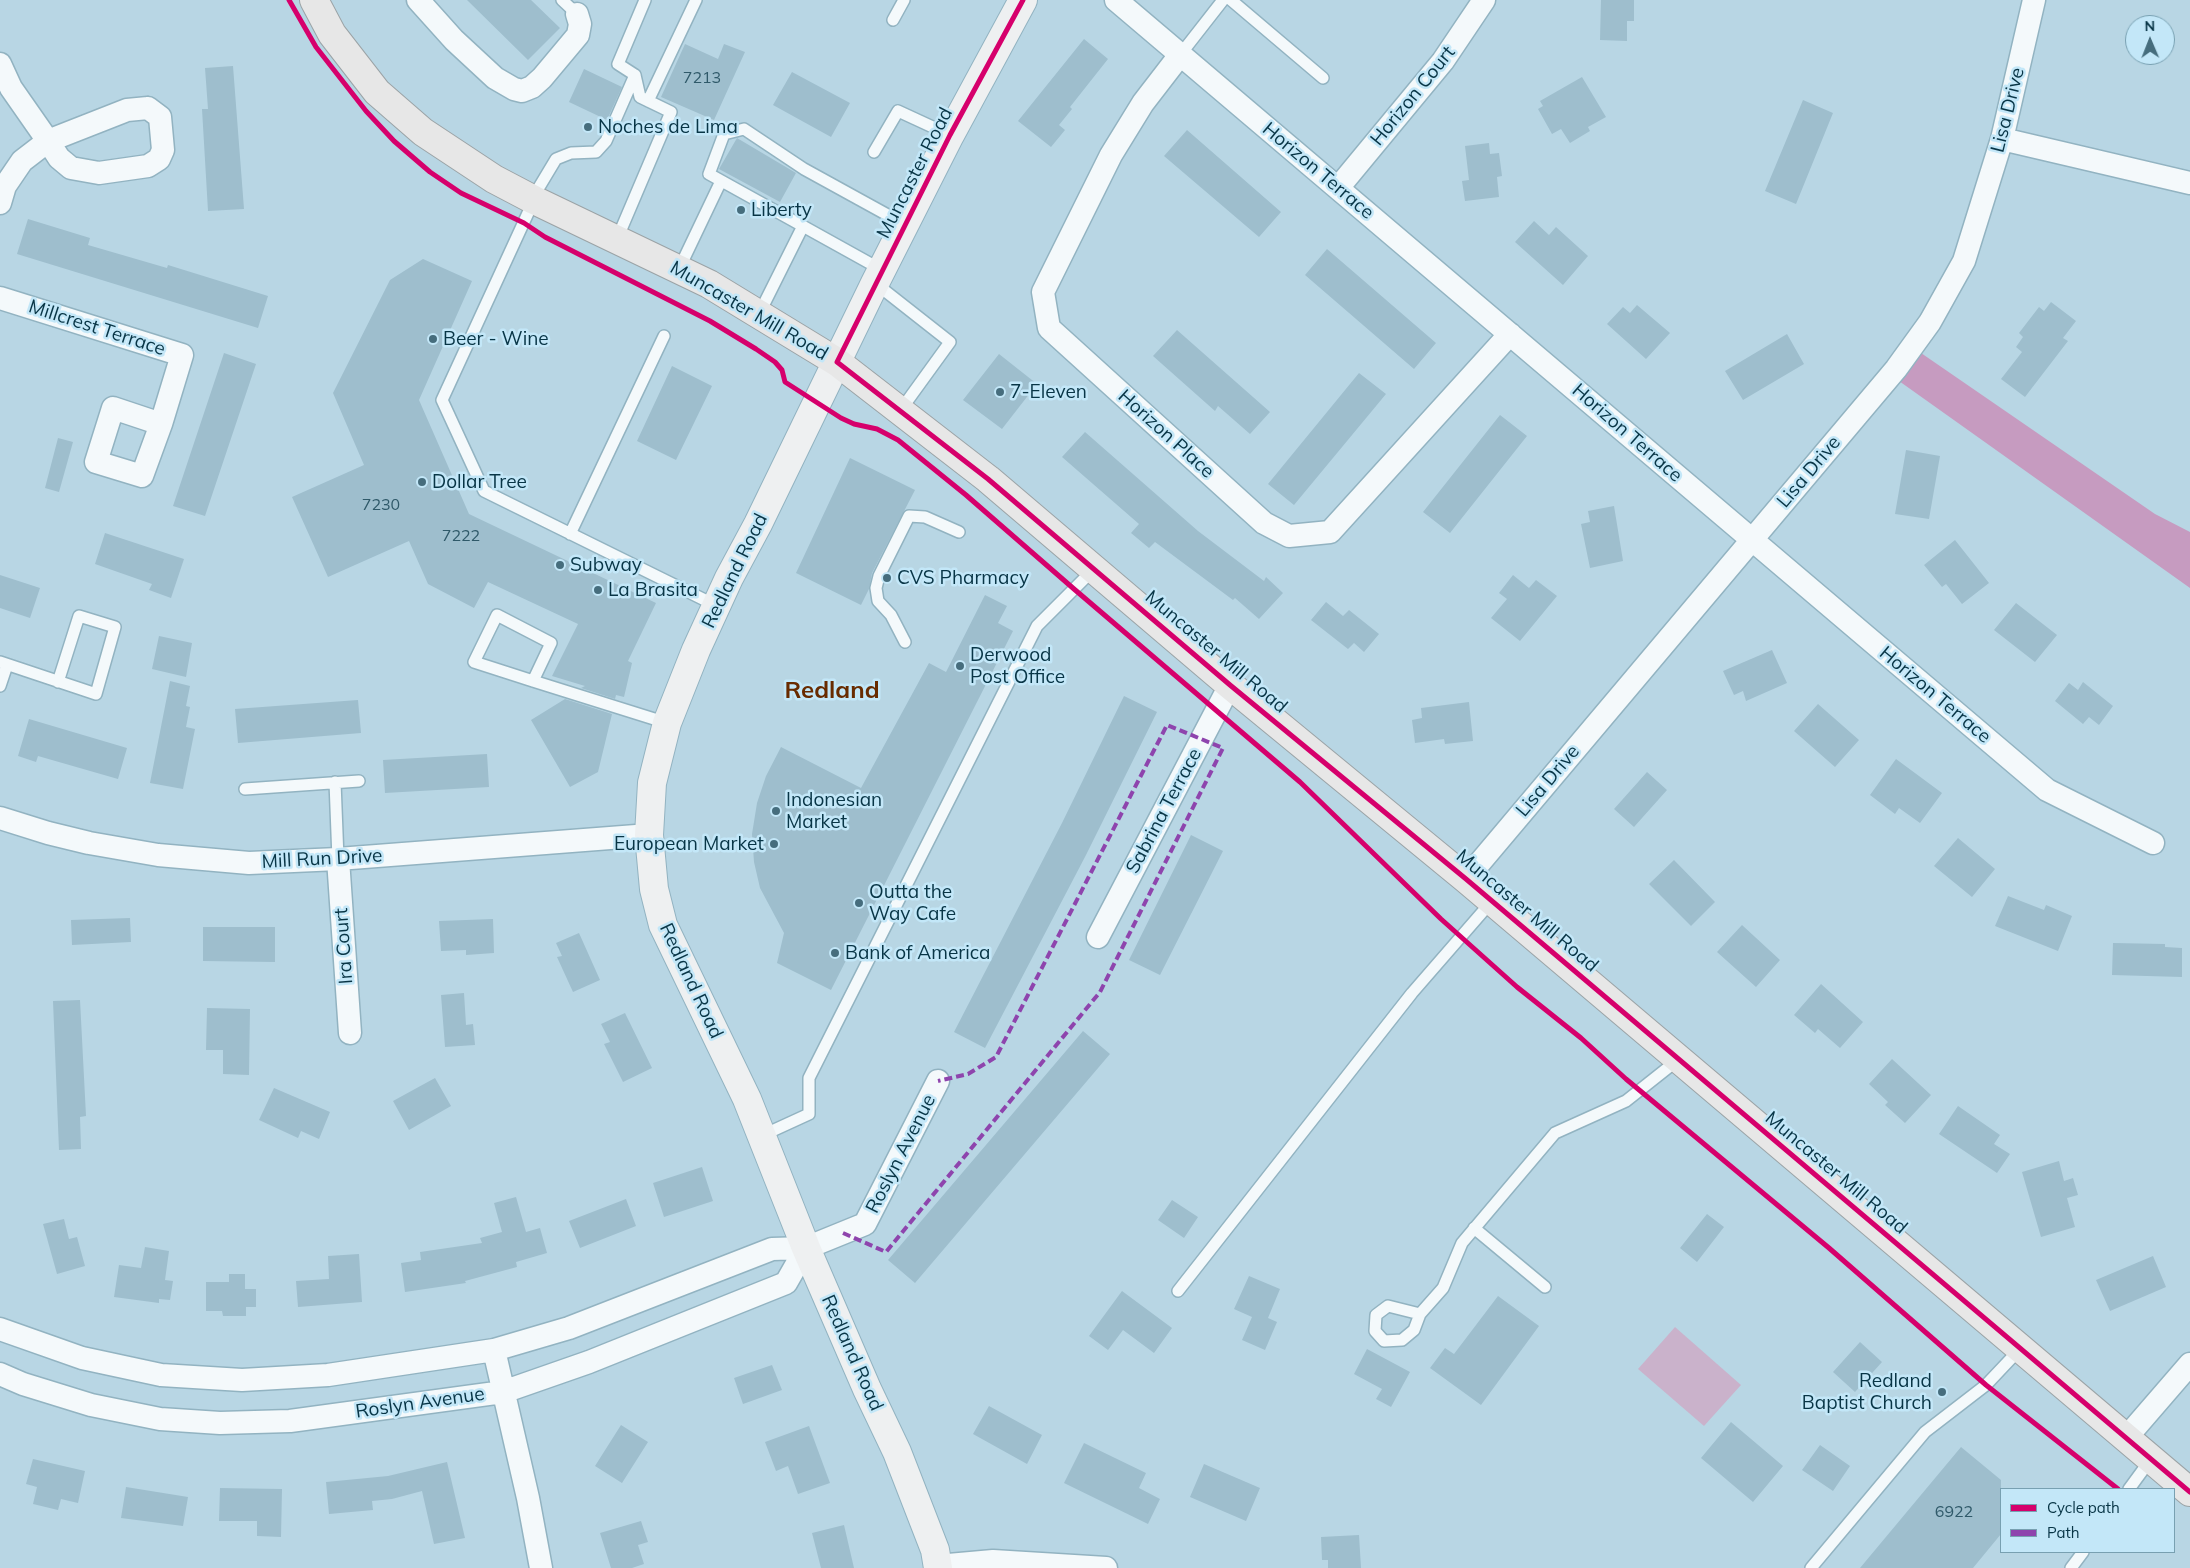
<!DOCTYPE html>
<html>
<head>
<meta charset="utf-8">
<style>
  body { margin:0 }
  #map { position:relative; width:2190px; height:1568px; overflow:hidden; background:#b8d6e4; font-family:Mulish,sans-serif }
  canvas { display:block }
  .legend { position:absolute; left:2000px; top:1488px; width:175px; height:65px; box-sizing:border-box; background:#c3e7f8; border:1px solid #78a0b1; margin:0; padding:6px 9px; list-style:none; font-size:15px; color:#083546 }
  .legend li { display:flex; align-items:center; gap:10px; height:25px }
  .legend b { width:25px; border:1px solid #78a0b1 }
  .north { position:absolute; left:2125px; top:15px; width:50px; height:50px; box-sizing:border-box; background:#c3e7f8; border:1px solid #78a0b1; border-radius:50%; rotate:359deg; font-size:14px; font-weight:700; line-height:20px; text-align:center; color:#083546 }
  .north::after { content:''; display:block; margin:auto; width:18px; height:22px; background:#466d7d; clip-path:polygon(50% 0,100% 100%,50% 72%,0 100%) }
</style>
</head>
<body>
<div id="map">
<canvas width="2190" height="1568"></canvas>
<ul class="legend">
<li><b style="height:6px;background:#d6006c"></b>Cycle path</li>
<li><b style="height:6px;background:#8e44ad"></b>Path</li>
</ul>
<div class="north">N</div>
</div>
<script>
const ctx = document.querySelector('canvas').getContext('2d');
ctx.lineJoin = 'round';
function paint(path, color) { ctx.fillStyle = color; ctx.fill(path, 'evenodd'); }
const toPath = rows => new Path2D(rows.map(r => 'M' + r).join(''));
function strokePath(path, color, width, dash) { ctx.strokeStyle = color; ctx.lineWidth = width; ctx.lineCap = dash ? 'butt' : 'round'; ctx.setLineDash(dash || []); ctx.stroke(path); }
function label(font, color, halo, rows, align = 'center') {
  ctx.font = font + ' Mulish,sans-serif'; ctx.lineWidth = 5; ctx.setLineDash([]); ctx.textBaseline = 'middle'; ctx.strokeStyle = halo; ctx.fillStyle = color; for (const [text, x, y, turn = 0] of rows) {
    ctx.save(); ctx.translate(x, y); ctx.rotate((+turn || 0) * Math.PI / 180); ctx.textAlign = isNaN(turn) ? turn : align; if (halo) ctx.strokeText(text, 0, 0); ctx.fillText(text, 0, 0); ctx.restore();
  }
}
const green = toPath([
  [1675,1327,1741,1385,1704,1426,1638,1369]
]);
const forest = toPath([
  [1921,353,2155,514,2190,532,2190,588,1899,381]
]);
const building = toPath([
  [467,0,531,0,560,28,528,60],
  [1601,0,1634,0,1634,21,1627,21,1627,41,1600,40],
  [1084,39,1108,59,1070,107,1072,109,1059,125,1065,130,1051,147,1018,121],
  [685,44,718,59,724,44,745,52,714,120,661,97],
  [233,66,244,209,208,211,202,109,208,109,205,68],
  [584,69,622,87,607,120,569,102],
  [792,72,850,103,831,137,773,105],
  [1582,77,1606,117,1588,127,1590,131,1570,143,1561,129,1552,134,1538,109,1543,106,1540,101],
  [1803,100,1833,113,1796,204,1765,191],
  [1187,130,1281,212,1259,237,1164,156],
  [737,138,796,173,780,202,719,169],
  [1489,143,1490,154,1499,153,1502,176,1497,177,1499,197,1465,201,1462,181,1469,180,1465,146],
  [28,219,90,238,88,245,167,268,168,265,268,296,258,328,17,254],
  [1534,221,1549,235,1556,227,1588,256,1563,285,1515,242],
  [1327,249,1436,343,1414,369,1305,275],
  [423,259,472,281,419,400,469,514,656,603,628,661,632,663,624,697,616,695,615,699,581,688,585,686,552,676,578,624,488,582,474,608,428,584,409,541,328,577,292,497,364,465,333,393,390,280],
  [2051,302,2076,321,2063,338,2068,341,2025,397,2001,379,2022,352,2016,347,2023,337,2019,333,2039,307,2044,311],
  [1637,305,1670,333,1646,359,1607,324,1623,307,1630,313],
  [1177,330,1270,412,1250,434,1218,406,1215,411,1153,356],
  [1787,334,1804,364,1743,400,1725,371],
  [224,353,256,364,205,516,173,506],
  [999,354,1037,384,1002,429,963,400],
  [672,366,712,386,676,460,637,441],
  [1359,373,1386,394,1294,505,1268,484],
  [1500,415,1527,436,1450,533,1423,512],
  [1085,432,1198,531,1264,581,1266,577,1283,593,1259,619,1235,598,1233,600,1155,542,1149,548,1131,533,1139,524,1062,457],
  [58,438,73,442,59,492,45,488],
  [1906,450,1940,456,1929,519,1895,514],
  [850,458,915,490,872,573,869,589,861,605,796,573],
  [1614,506,1623,561,1590,568,1581,524,1590,522,1588,511],
  [105,533,184,559,171,598,149,590,152,584,95,564],
  [1955,540,1989,583,1962,604,1946,584,1942,587,1924,565],
  [0,575,40,588,30,618,0,608],
  [1513,575,1529,588,1536,580,1557,596,1520,641,1491,618,1507,599,1499,593],
  [985,595,1007,606,998,623,1013,631,831,990,777,963,784,933,760,888,754,862,752,834,757,803,766,776,781,747,861,788,929,663,946,672],
  [1326,602,1343,616,1349,610,1379,634,1364,652,1354,643,1348,649,1311,620],
  [2016,603,2057,635,2035,662,1994,630],
  [159,636,192,643,186,677,152,669],
  [1772,650,1787,683,1746,701,1743,691,1734,695,1723,671],
  [170,681,190,686,186,706,190,707,186,727,195,729,183,789,150,783],
  [2083,682,2113,706,2099,725,2089,717,2083,724,2055,701,2069,683,2078,690],
  [1124,696,1157,712,1086,855,985,1048,954,1032,1062,823],
  [565,699,612,714,598,772,570,787,531,720],
  [358,700,361,733,238,743,235,709],
  [1469,702,1473,741,1445,744,1444,739,1415,743,1412,720,1422,718,1421,708],
  [1818,704,1859,740,1835,767,1794,731],
  [29,719,127,748,118,779,38,756,36,762,18,756],
  [487,754,489,787,385,793,383,760],
  [1896,759,1942,793,1920,823,1899,808,1895,814,1870,795],
  [1647,772,1667,790,1634,827,1614,809],
  [1191,835,1223,851,1160,975,1129,960],
  [1958,838,1995,869,1972,897,1934,866],
  [1674,860,1715,902,1691,926,1649,884],
  [2008,896,2044,910,2046,905,2072,916,2058,951,1995,926],
  [130,918,131,942,72,945,71,920],
  [493,919,494,953,466,955,466,950,441,951,439,921],
  [1742,925,1780,960,1756,987,1717,952],
  [203,927,275,927,275,962,203,961],
  [579,933,600,980,573,992,557,957,562,956,556,943],
  [2113,943,2165,944,2165,947,2182,948,2182,977,2112,975],
  [1821,984,1863,1022,1840,1048,1818,1029,1815,1033,1794,1015],
  [464,993,466,1025,473,1024,475,1045,445,1047,441,995],
  [80,1000,86,1116,80,1117,81,1149,59,1150,53,1001],
  [207,1008,250,1009,249,1075,223,1074,223,1050,206,1050],
  [625,1013,652,1068,623,1082,604,1044,610,1042,601,1024],
  [1083,1031,1110,1054,915,1283,888,1260],
  [1892,1059,1931,1095,1905,1123,1885,1105,1888,1102,1869,1084],
  [435,1078,451,1106,409,1130,393,1101],
  [274,1088,330,1112,319,1139,301,1131,298,1138,259,1120],
  [1958,1106,2000,1135,1994,1144,2010,1154,1997,1173,1939,1134],
  [2059,1161,2064,1181,2073,1178,2078,1195,2067,1198,2075,1227,2041,1237,2022,1172],
  [702,1167,713,1201,664,1217,653,1183],
  [516,1197,526,1232,540,1228,547,1253,516,1262,517,1267,465,1281,466,1283,405,1292,401,1263,421,1260,420,1252,482,1243,480,1238,502,1232,494,1203],
  [626,1199,636,1226,580,1248,569,1221],
  [1172,1200,1198,1217,1184,1238,1158,1220],
  [1707,1214,1724,1227,1697,1262,1680,1248],
  [64,1219,69,1239,77,1237,85,1266,57,1274,43,1224],
  [145,1247,169,1251,165,1280,173,1281,170,1300,159,1299,159,1303,114,1297,119,1265,141,1268],
  [359,1254,362,1302,298,1307,296,1281,329,1279,328,1256],
  [2153,1256,2166,1287,2110,1311,2096,1280],
  [229,1274,245,1274,245,1289,256,1289,256,1307,246,1307,246,1316,223,1316,222,1311,206,1311,206,1282,229,1282],
  [1249,1276,1280,1289,1268,1318,1277,1322,1265,1350,1242,1340,1252,1317,1234,1309],
  [1122,1291,1172,1328,1154,1353,1123,1330,1108,1350,1089,1336],
  [1498,1296,1539,1326,1481,1405,1430,1368,1445,1348,1454,1354],
  [1860,1342,1882,1362,1855,1392,1833,1372],
  [1367,1349,1410,1372,1391,1407,1376,1399,1382,1389,1354,1374],
  [772,1365,782,1390,743,1404,734,1378],
  [989,1406,1042,1435,1027,1464,973,1434],
  [1731,1422,1783,1466,1753,1502,1701,1458],
  [621,1425,648,1442,622,1483,595,1466],
  [809,1426,830,1483,798,1494,788,1466,776,1471,765,1442],
  [1084,1443,1146,1473,1139,1488,1160,1499,1148,1524,1064,1483],
  [1820,1445,1850,1466,1833,1491,1802,1470],
  [1961,1447,2001,1480,2001,1534,1973,1568,1860,1568],
  [33,1459,85,1471,78,1503,61,1499,58,1510,33,1504,37,1487,26,1484],
  [447,1462,465,1538,434,1544,422,1491,392,1499,372,1501,373,1510,329,1514,326,1482,388,1476],
  [1204,1464,1260,1488,1246,1521,1190,1497],
  [126,1487,188,1497,183,1526,121,1518],
  [220,1488,282,1489,281,1537,257,1536,257,1521,219,1521],
  [641,1521,648,1542,638,1545,644,1564,632,1568,611,1568,600,1533],
  [844,1525,854,1568,821,1568,812,1533],
  [1359,1535,1361,1568,1328,1568,1328,1560,1322,1560,1321,1537]
]);
const lane = toPath([
  [562,0,577,14],
  [1231,0,1323,78],
  [893,20,904,0],
  [1180,55,1223,0],
  [648,101,696,0],
  [874,152,898,111,950,135],
  [532,199,556,159,571,153,596,152,606,141,635,75,618,64,645,0],
  [534,200,442,400,484,491,717,606],
  [617,239,671,112,640,97,635,75],
  [679,269,721,181],
  [882,270,709,174,724,134,744,129,804,169,904,224],
  [875,283,950,342,900,411],
  [759,314,803,226],
  [570,534,664,336],
  [905,642,891,615,878,601,876,588,879,576,909,516,925,517,959,532],
  [0,662,96,694,115,627,79,616,58,682],
  [533,681,551,643,497,615,474,662,533,681,667,723],
  [0,686,7,665],
  [335,782,338,859],
  [245,789,359,781],
  [761,1136,809,1114,809,1078,1037,626,1094,569],
  [1474,1228,1545,1287],
  [1178,1291,1412,993,1492,901],
  [1420,1314,1388,1306,1376,1315,1375,1331,1384,1341,1402,1340,1414,1330,1420,1314,1443,1288,1462,1243,1555,1133,1626,1101,1679,1059],
  [2129,1489,2151,1459],
  [1811,1568,1925,1432,1986,1385,2020,1349],
  [2071,1568,2083,1552]
]);
const street = toPath([
  [418,0,454,40,495,78,514,89,522,91,532,87,542,78,578,35,580,24,577,14],
  [1116,0,2047,790,2153,843],
  [1180,55,1143,103,1111,155,1043,292,1049,328,1264,523,1289,536,1330,532,1510,334],
  [0,64,11,88,48,141,22,161,5,186,0,203],
  [148,108,160,117,163,150,159,159,148,166,99,173,71,168,59,158,48,141,127,110,148,108],
  [2002,139,2190,183],
  [1338,188,1443,61,1484,0],
  [0,298,182,355,161,424,142,476,96,462,113,408,161,424],
  [0,818,48,833,89,843,158,855,249,863,338,859,649,835],
  [338,859,350,1033],
  [1466,879,1896,369,1930,322,1964,261,2002,139,2034,0],
  [1098,937,1230,685],
  [0,1329,82,1358,161,1375,242,1380,328,1375,494,1350,569,1328,772,1249,806,1248,865,1224,938,1081],
  [494,1350,528,1498,541,1568],
  [0,1374,23,1384,91,1405,160,1419,220,1423,290,1421,503,1392,589,1362,786,1283,806,1248],
  [2126,1438,2190,1364],
  [937,1566,993,1561,1106,1568]
]);
const secondary = toPath([
  [938,1568,935,1550,897,1452,867,1389,806,1248,747,1099,663,925,654,889,649,835,652,783,667,723,696,650,729,578,758,524,875,283,950,135,1023,0]
]);
const primary = toPath([
  [314,0,332,34,377,92,423,132,494,179,534,200,709,284,837,362,988,479,1230,685,1466,879,2190,1492]
]);
const quiet = toPath([
  [843,1233,886,1252,1100,992,1223,748,1167,725,996,1057,968,1074,938,1081]
]);
const cycleway = toPath([
  [289,0,316,47,366,111,394,141,430,172,461,193,524,223,545,237,710,321,756,349,775,362,782,370,785,382,841,418,854,424,877,429,898,440,966,495,1074,589,1300,782,1441,919,1517,987,1581,1038,1626,1079,1829,1248,1986,1385,2118,1489],
  [1023,0,950,135,837,362,988,479,1230,685,1466,879,2190,1492]
]);
const markers = [
  [588,127,5,"#466d7d"],
  [741,210,5,"#466d7d"],
  [433,339,5,"#466d7d"],
  [1000,392,5,"#466d7d"],
  [422,482,5,"#466d7d"],
  [560,565,5,"#466d7d"],
  [887,578,5,"#466d7d"],
  [598,590,5,"#466d7d"],
  [960,666,5,"#466d7d"],
  [776,811,5,"#466d7d"],
  [774,844,5,"#466d7d"],
  [859,903,5,"#466d7d"],
  [835,953,5,"#466d7d"],
  [1942,1392,5,"#466d7d"]
];
const numberNames = [
  ["7213",702,78],
  ["7230",381,505],
  ["7222",461,536],
  ["6922",1954,1512]
];
const streetNames = [
  ["Horizon Court",1413,96,-51],
  ["Lisa Drive",2008,110,-76],
  ["Horizon Terrace",1318,171,40],
  ["Muncaster Road",915,173,-63],
  ["Muncaster Mill Road",749,311,30],
  ["Millcrest Terrace",97,328,18],
  ["Horizon Terrace",1627,433,41],
  ["Horizon Place",1166,434,42],
  ["Lisa Drive",1809,472,-50],
  ["Redland Road",735,571,-64],
  ["Muncaster Mill Road",1216,652,40],
  ["Horizon Terrace",1935,695,40],
  ["Lisa Drive",1548,781,-50],
  ["Sabrina Terrace",1164,811,-62],
  ["Mill Run Drive",322,859,-3],
  ["Muncaster Mill Road",1527,911,40],
  ["Ira Court",344,946,-94],
  ["Redland Road",691,981,65],
  ["Roslyn Avenue",901,1154,-63],
  ["Muncaster Mill Road",1836,1173,40],
  ["Redland Road",852,1353,66],
  ["Roslyn Avenue",420,1403,-8]
];
const poiNames = [
  ["Noches de Lima",598,127],
  ["Liberty",751,210],
  ["Beer - Wine",443,339],
  ["7-Eleven",1010,392],
  ["Dollar Tree",432,482],
  ["Subway",570,565],
  ["CVS Pharmacy",897,578],
  ["La Brasita",608,590],
  ["Derwood",970,655],
  ["Post Office",970,677],
  ["Indonesian",786,800],
  ["Market",786,822],
  ["European Market",764,844,"right"],
  ["Outta the",869,892],
  ["Way Cafe",869,914],
  ["Bank of America",845,953],
  ["Redland",1932,1381,"right"],
  ["Baptist Church",1932,1403,"right"]
];
const districtNames = [
  ["Redland",832,691]
];
paint(green, '#cab2cb');
paint(forest, '#c69bc0');
paint(building, '#9ebecd');
strokePath(lane, '#92b3c1', 14);
strokePath(street, '#92b3c1', 25);
strokePath(secondary, '#92b3c1', 30);
strokePath(primary, '#9ba3a6', 30);
strokePath(lane, '#f4f9fb', 11);
strokePath(street, '#f4f9fb', 22);
strokePath(secondary, '#eef0f1', 28);
strokePath(primary, '#e7e7e7', 28);
strokePath(quiet, '#8e44ad', 4, [8, 4]);
strokePath(cycleway, '#d6006c', 5);
for (const [x, y, r, color] of markers) { const dot = new Path2D(); dot.arc(x, y, r, 0, 2 * Math.PI); ctx.fillStyle = color; ctx.fill(dot); strokePath(dot, '#c3e7f8', 2); }
label('16px', '#2f5969', null, numberNames);
label('19px', '#083546', '#c3e7f8', streetNames);
label('19px', '#083546', '#c3e7f8', poiNames, 'left');
label('bold 24px', '#682b00', '#c3e7f8', districtNames);
</script>
</body>
</html>
